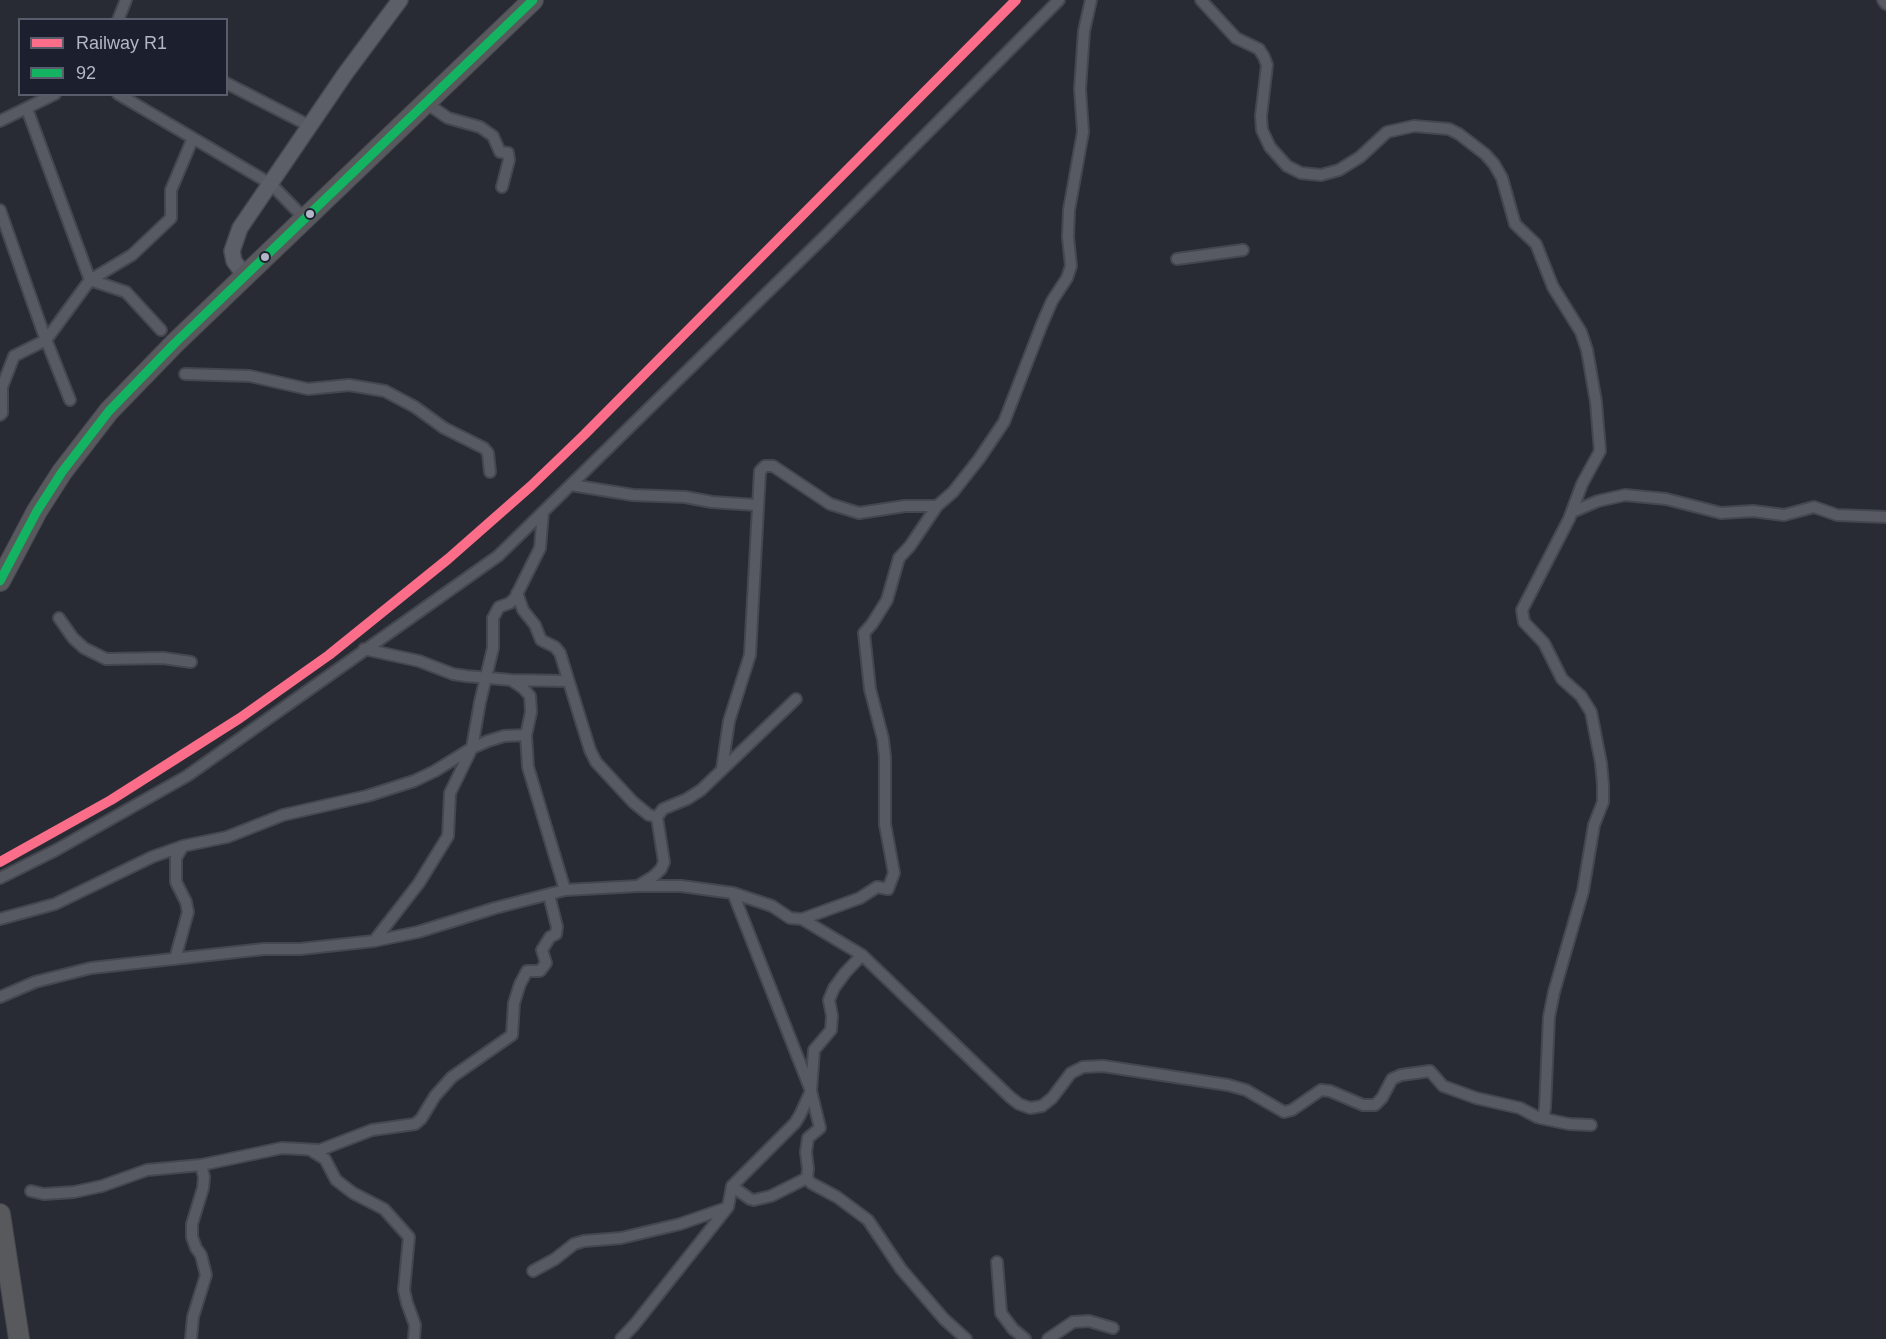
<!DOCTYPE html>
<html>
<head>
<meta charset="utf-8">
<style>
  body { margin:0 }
  #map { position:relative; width:1886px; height:1339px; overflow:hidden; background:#282b34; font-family:Helvetica,sans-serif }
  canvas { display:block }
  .legend { position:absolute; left:18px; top:18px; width:210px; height:78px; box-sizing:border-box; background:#1c202e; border:2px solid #585c6b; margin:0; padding:8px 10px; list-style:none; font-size:18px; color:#b2b6c6 }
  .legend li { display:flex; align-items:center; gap:12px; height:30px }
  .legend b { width:30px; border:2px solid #585c6b }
</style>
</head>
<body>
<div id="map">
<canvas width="1886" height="1339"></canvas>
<ul class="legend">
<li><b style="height:8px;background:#fb6d88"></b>Railway R1</li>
<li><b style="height:8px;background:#13b361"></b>92</li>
</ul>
</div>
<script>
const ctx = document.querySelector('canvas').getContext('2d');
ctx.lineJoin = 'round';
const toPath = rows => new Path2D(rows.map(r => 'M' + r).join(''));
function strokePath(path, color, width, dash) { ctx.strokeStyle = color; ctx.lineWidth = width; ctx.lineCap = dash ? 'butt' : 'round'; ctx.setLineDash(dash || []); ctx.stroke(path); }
const street = toPath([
  [1883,0,1886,4],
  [118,20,126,0],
  [226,83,310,126],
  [118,94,271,184,305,219],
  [426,103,448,118,480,127,493,136,500,152,508,153,509,160,502,187],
  [27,109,90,280,126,292,161,330],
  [0,121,55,94],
  [0,210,43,332,70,400],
  [1177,259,1243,250],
  [185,374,250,376,308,389,349,385,385,391,415,407,444,428,484,448,488,453,490,472],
  [0,415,2,413,2,387,14,356,46,340,90,280,132,255,171,218,171,190,193,138],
  [571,485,633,495,685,497,712,502,757,505],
  [1572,512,1598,501,1625,495,1666,499,1721,513,1753,511,1784,515,1814,507,1837,515,1886,517],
  [517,593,523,610,535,625,541,640,555,647,560,653,590,750,596,762,633,802,649,815,657,817],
  [59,618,73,638,84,648,106,659,163,658,191,662],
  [364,649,419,661,453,674,466,676,511,680,568,681],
  [511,680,523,688,530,696,531,712,526,735,528,767,565,890],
  [722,769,729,721,750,655,760,471,765,466,773,466,830,504,859,513,905,506,937,506],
  [0,878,56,850,187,776,498,556,825,236,1059,0],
  [638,886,654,876,661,869,664,862,657,817,663,809,687,799,701,790,796,699],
  [733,893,811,1091,820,1128,808,1138,806,1152,808,1169,807,1178,811,1183,837,1197,868,1220,901,1269,944,1319,966,1339],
  [0,919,55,904,152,857,183,846],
  [802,919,860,898,877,887,888,889,894,873,885,824,885,757,883,739,870,689,864,633,872,624,887,600,899,558,910,546,937,506,953,492,979,459,1004,422,1042,324,1052,301,1067,278,1071,266,1068,237,1069,210,1083,132,1080,89,1084,31,1091,0],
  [374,941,419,883,448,836,450,793,472,748,480,702,493,648,493,618,499,607,510,603,515,598,540,548,543,512],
  [175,959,188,912,186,902,176,882,176,858,183,846,227,837,283,815,367,796,414,781,435,771,472,748,488,741,504,736,526,735],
  [0,997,35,982,91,968,264,949,300,949,374,941,418,932,495,908,565,890,638,886,681,886,733,893,772,906,790,918,802,919,862,955,1010,1097,1019,1104,1030,1108,1042,1106,1052,1098,1071,1073,1083,1067,1103,1066,1228,1085,1246,1090,1284,1112,1292,1110,1321,1090,1330,1091,1363,1105,1375,1105,1382,1098,1392,1079,1401,1075,1430,1071,1443,1086,1476,1098,1520,1108,1537,1117,1543,1118,1545,1108,1549,1017,1554,992,1583,891,1594,825,1603,802,1603,785,1601,763,1591,712,1581,696,1562,679,1544,643,1524,622,1522,610,1569,519,1582,484,1600,451,1596,402,1587,350,1581,332,1553,287,1536,244,1515,224,1502,178,1494,164,1485,154,1459,134,1449,129,1414,126,1387,132,1360,157,1339,170,1321,175,1301,173,1287,166,1270,147,1262,130,1261,116,1267,65,1264,57,1259,49,1236,38,1201,0],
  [1540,1118,1569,1124,1591,1125],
  [312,1151,325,1159,336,1180,353,1193,384,1209,409,1237,404,1290,407,1303,415,1325,414,1339],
  [732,1186,750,1199,754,1200,771,1196,807,1178],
  [31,1191,44,1194,74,1192,102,1186,147,1170,201,1165,282,1148,320,1150,372,1130,415,1124,421,1119,435,1096,452,1077,512,1035,514,1003,520,984,527,971,540,971,546,963,542,950,550,937,556,934,557,927,549,895],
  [997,1262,1001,1313,1013,1329,1025,1339],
  [533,1271,555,1259,574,1244,584,1241,621,1238,680,1224,726,1208],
  [191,1339,193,1317,206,1275,201,1255,196,1248,192,1237,192,1224,203,1188,204,1177,201,1165],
  [621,1339,635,1324,728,1207,732,1186,795,1123,800,1115,811,1091,814,1050,831,1030,832,1016,829,1000,834,988,845,973,862,955],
  [1048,1339,1073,1322,1089,1321,1113,1328]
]);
const secondary = toPath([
  [245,276,234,261,232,251,240,228,345,74,400,0]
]);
const highway = toPath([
  [0,581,37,511,62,472,109,411,175,343,533,0],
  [0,1214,19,1339]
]);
const bus1 = toPath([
  [0,581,37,511,62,472,109,411,175,343,533,0]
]);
const rail1 = toPath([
  [0,862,111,800,240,718,329,655,448,559,531,486,584,435,1016,0]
]);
const markers = [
  [310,214,5,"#b2b6c6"],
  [265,257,5,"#b2b6c6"]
];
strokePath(street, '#44474e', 14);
strokePath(secondary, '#44474e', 18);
strokePath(highway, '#45474f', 22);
strokePath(street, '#575a63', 10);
strokePath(secondary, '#5c5e68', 15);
strokePath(highway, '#57595d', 20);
strokePath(bus1, '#13b361', 9);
strokePath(rail1, '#fb6d88', 10);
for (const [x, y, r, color] of markers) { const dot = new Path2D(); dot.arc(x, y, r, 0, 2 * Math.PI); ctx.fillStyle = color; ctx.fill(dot); strokePath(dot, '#1c202e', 2); }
</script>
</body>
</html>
